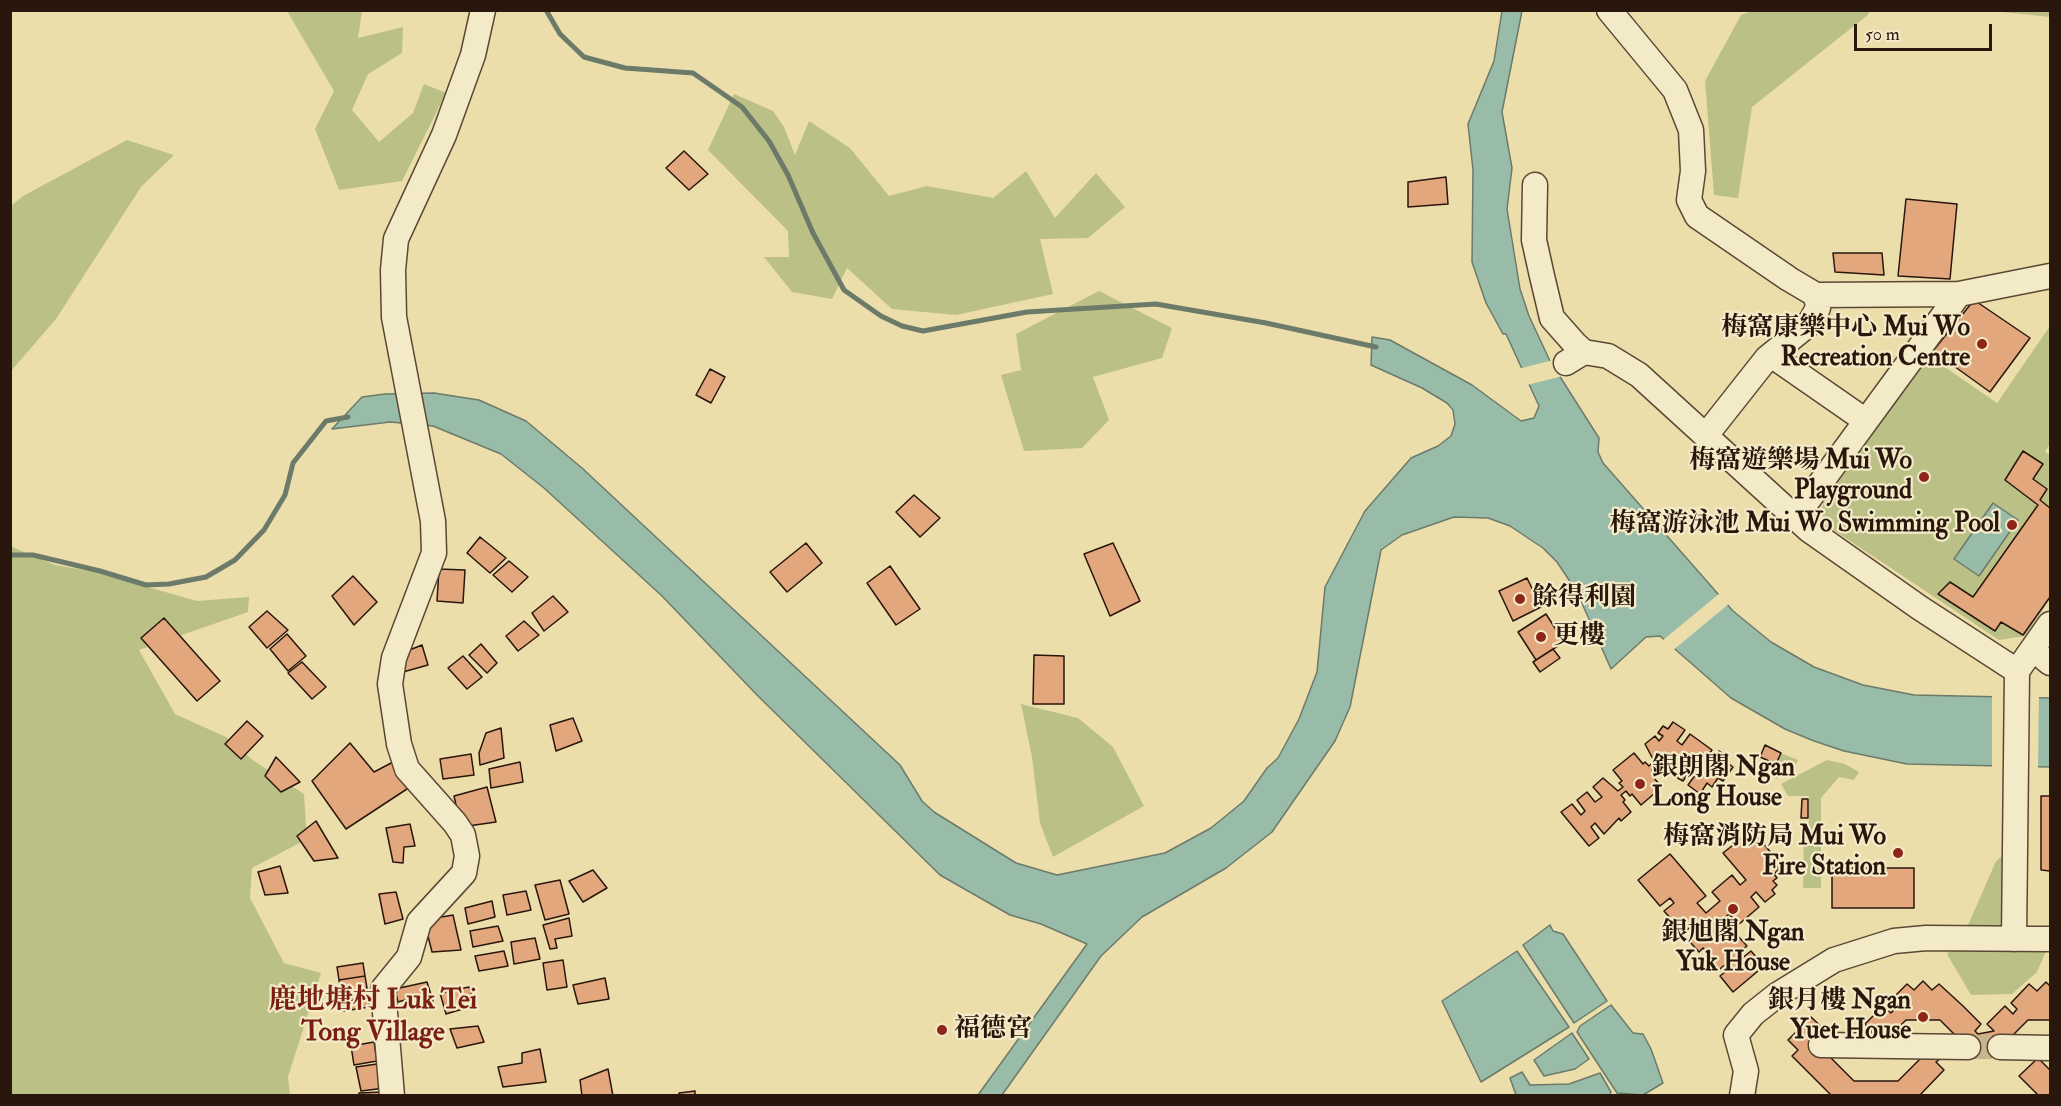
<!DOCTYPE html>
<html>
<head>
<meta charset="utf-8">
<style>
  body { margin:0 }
  #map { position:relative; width:2061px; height:1106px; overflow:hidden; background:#ecdeab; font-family:"IM FELL Double Pica",serif }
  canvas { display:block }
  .frame { position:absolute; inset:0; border:12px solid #29160c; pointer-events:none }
  .scale { position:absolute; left:1854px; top:24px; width:138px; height:27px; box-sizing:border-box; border:3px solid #29160c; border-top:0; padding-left:8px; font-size:18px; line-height:21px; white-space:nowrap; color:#29160c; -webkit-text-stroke:4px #f3eac8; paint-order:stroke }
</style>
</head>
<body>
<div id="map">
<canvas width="2061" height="1106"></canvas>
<div class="frame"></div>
<div class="scale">50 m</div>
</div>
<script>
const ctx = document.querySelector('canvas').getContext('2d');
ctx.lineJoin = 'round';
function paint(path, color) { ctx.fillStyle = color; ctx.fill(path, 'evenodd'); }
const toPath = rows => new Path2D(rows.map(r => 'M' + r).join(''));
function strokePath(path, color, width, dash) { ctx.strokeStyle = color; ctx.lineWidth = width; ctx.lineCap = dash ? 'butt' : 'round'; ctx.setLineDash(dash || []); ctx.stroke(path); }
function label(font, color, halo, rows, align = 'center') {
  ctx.font = font + ' "IM FELL Double Pica","Noto Serif TC",serif'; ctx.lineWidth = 4.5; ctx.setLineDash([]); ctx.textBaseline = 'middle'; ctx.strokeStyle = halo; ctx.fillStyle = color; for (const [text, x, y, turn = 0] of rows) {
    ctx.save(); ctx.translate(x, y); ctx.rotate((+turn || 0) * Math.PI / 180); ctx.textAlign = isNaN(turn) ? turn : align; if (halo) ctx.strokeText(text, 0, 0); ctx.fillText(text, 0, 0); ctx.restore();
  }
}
const green = toPath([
  [1754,10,1867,10,1869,14,1752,107,1738,198,1714,195,1705,81,1741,15],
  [287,11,362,11,358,38,403,27,402,53,368,74,352,110,379,142,413,113,424,84,446,93,402,181,339,190,315,129,334,91],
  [1993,11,2050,11,2050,17],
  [734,94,773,111,784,127,795,155,809,121,850,148,889,196,927,186,993,198,1026,171,1055,218,1096,173,1125,207,1088,238,1040,239,1053,294,956,315,892,309,847,268,832,299,792,292,764,257,789,257,788,231,708,150],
  [127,140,174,155,141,187,56,319,11,371,11,206,23,196],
  [1099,291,1172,328,1162,358,1093,377,1109,420,1082,448,1024,451,1001,375,1021,370,1016,334],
  [2050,326,2050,444,2045,452,2050,455,2050,599,2025,636,1999,640,1826,525,1821,510,1824,502,1929,356,1997,403],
  [10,546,55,565,91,571,197,601,249,597,248,612,139,650,175,714,226,737,254,761,304,794,307,839,252,868,250,898,284,963,321,973,288,1077,290,1095,11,1095],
  [1021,704,1078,718,1113,747,1144,806,1053,857,1040,823,1032,757],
  [1781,753,1798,760,1792,771,1776,779,1766,765,1768,761,1776,764],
  [1827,760,1845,764,1859,772,1854,780,1839,777,1821,798,1821,888,1803,888,1804,822,1809,822,1809,796,1788,796,1781,784],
  [2006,853,2023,925,2047,949,2037,972,2012,994,1971,995,1947,954,1969,923,1996,861]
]);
const water = toPath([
  [1502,11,1522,11,1502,112,1512,168,1507,209,1520,289,1529,316,1550,361,1599,438,1598,452,1603,463,1733,611,1771,642,1814,667,1863,685,1914,695,2050,698,2050,688,2050,767,1907,764,1844,751,1814,741,1785,729,1731,698,1660,636,1646,637,1611,669,1577,592,1557,562,1543,548,1510,526,1488,518,1454,517,1402,535,1381,550,1350,707,1335,741,1272,832,1226,868,1142,917,1101,956,1002,1095,978,1095,1087,944,1041,924,1010,915,940,875,758,696,662,596,544,488,501,454,433,426,390,422,332,429,362,397,385,394,434,393,479,400,526,421,582,468,900,765,922,801,934,812,1016,863,1057,875,1165,853,1211,828,1244,801,1267,768,1278,758,1299,719,1317,672,1325,587,1365,511,1411,458,1438,446,1451,436,1455,424,1453,410,1447,403,1422,388,1371,365,1372,337,1390,340,1472,385,1521,421,1534,418,1539,406,1506,334,1503,334,1486,303,1472,262,1473,170,1468,124,1494,61,1502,11],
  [1993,503,2018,520,1979,576,1954,559,1993,503],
  [1550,925,1553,931,1563,934,1607,1001,1574,1023,1523,945,1550,925],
  [1517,951,1569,1027,1481,1082,1442,1001,1517,951],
  [1611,1005,1633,1033,1643,1034,1651,1049,1663,1083,1643,1095,1617,1093,1577,1032,1580,1026,1611,1005],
  [1572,1033,1589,1059,1575,1069,1544,1076,1534,1060,1572,1033],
  [1522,1072,1530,1085,1569,1084,1600,1073,1611,1092,1609,1096,1516,1095,1510,1078,1522,1072]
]);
const pier = toPath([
  [1553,360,1563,376,1527,385,1518,369],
  [1720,593,1730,603,1672,651,1662,641],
  [1992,695,2039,695,2038,770,1992,769]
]);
const stream = toPath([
  [546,10,560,34,584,57,625,68,693,73,742,107,769,141,788,175,813,233,844,290,881,316,902,326,923,331,1027,312,1156,304,1266,323,1376,347],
  [10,555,33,555,100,571,146,585,169,584,206,577,235,560,264,530,285,495,293,463,326,421,348,417]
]);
const building = toPath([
  [684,151,708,174,689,190,666,168,684,151],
  [1446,177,1448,204,1408,207,1408,182,1446,177],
  [1906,199,1957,204,1950,279,1898,276,1906,199],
  [1833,253,1882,253,1884,275,1835,272,1833,253],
  [1974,300,2030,338,1990,392,1933,351,1974,300],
  [710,369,725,377,711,403,696,395,710,369],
  [2023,451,2043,464,2033,479,2047,489,2040,500,2050,508,2050,597,2023,635,2001,622,1995,631,1938,594,1950,582,1973,597,2038,505,2005,480,2023,451],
  [914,495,940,518,920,537,896,512,914,495],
  [480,537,506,558,490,573,467,553,480,537],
  [806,543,822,563,787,592,770,572,806,543],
  [1113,543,1140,601,1110,616,1084,554,1113,543],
  [509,561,528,577,512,592,493,575,509,561],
  [890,566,920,609,896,625,867,583,890,566],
  [439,569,465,570,463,603,437,601,439,569],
  [353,576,377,602,354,625,332,596,353,576],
  [1527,578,1541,607,1513,621,1499,591,1527,578],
  [553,596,568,612,544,631,532,613,553,596],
  [267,611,288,630,267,648,249,627,267,611],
  [1546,614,1564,642,1536,660,1518,632,1546,614],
  [164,618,220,681,197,701,141,638,164,618],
  [524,621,539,635,518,651,506,636,524,621],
  [287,634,306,656,288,671,270,649,287,634],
  [481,644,497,663,487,673,469,655,481,644],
  [422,645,428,665,403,672,397,655,422,645],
  [1553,649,1560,658,1540,672,1533,662,1553,649],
  [1034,655,1064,656,1064,704,1033,704,1034,655],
  [463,656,482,677,467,689,448,668,463,656],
  [302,662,326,687,312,699,288,673,302,662],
  [573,718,582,741,556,751,550,725,573,718],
  [247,721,263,736,241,759,225,744,247,721],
  [1673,722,1685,730,1677,741,1682,745,1690,734,1712,750,1705,761,1710,764,1719,751,1725,755,1722,759,1733,767,1723,781,1718,778,1712,787,1707,783,1700,794,1688,785,1696,774,1690,770,1683,781,1676,777,1687,761,1684,759,1664,777,1656,767,1652,770,1656,775,1653,777,1662,787,1641,805,1632,794,1630,796,1626,791,1621,795,1625,800,1623,802,1631,812,1621,821,1619,818,1604,834,1595,823,1591,827,1599,838,1589,846,1561,812,1572,804,1581,815,1585,811,1577,800,1587,792,1595,802,1602,797,1593,787,1603,778,1618,791,1623,787,1619,783,1622,781,1613,770,1634,753,1643,764,1645,762,1649,766,1654,761,1645,744,1655,736,1659,741,1663,736,1658,733,1663,726,1668,729,1673,722],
  [501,728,504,758,480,765,479,753,486,733,501,728],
  [350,743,374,772,393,762,410,787,346,829,312,781,350,743],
  [1765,745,1781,753,1776,764,1760,757,1765,745],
  [471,754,474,775,443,779,440,759,471,754],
  [276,757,300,782,281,792,265,776,276,757],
  [520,762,523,782,491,788,489,769,520,762],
  [487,787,496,822,461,827,454,796,487,787],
  [2041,796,2050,796,2050,871,2041,870,2041,796],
  [1802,799,1808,799,1808,818,1801,818,1802,799],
  [316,821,338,858,314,861,297,836,316,821],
  [410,824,415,846,404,847,403,863,393,862,386,828,410,824],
  [1752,830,1778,861,1775,864,1779,869,1774,874,1777,878,1773,881,1777,885,1772,890,1775,894,1765,902,1756,892,1751,897,1759,907,1738,925,1729,914,1717,925,1727,937,1737,935,1747,946,1737,954,1741,959,1751,951,1764,966,1733,992,1720,976,1730,968,1726,964,1716,972,1706,960,1711,957,1703,948,1699,952,1690,942,1700,933,1693,925,1683,933,1664,911,1674,903,1670,898,1660,906,1638,880,1670,854,1706,896,1697,903,1706,913,1720,901,1712,892,1732,875,1740,885,1746,880,1723,853,1752,830],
  [280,866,288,893,265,895,258,872,280,866],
  [1832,868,1914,868,1914,908,1832,908,1832,868],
  [593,870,607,888,583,902,569,881,593,870],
  [560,880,569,914,545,920,535,885,560,880],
  [526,891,531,910,507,915,503,895,526,891],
  [396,892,403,919,385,924,379,894,396,892],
  [492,901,495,917,468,924,465,908,492,901],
  [453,915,461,950,432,952,424,920,453,915],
  [569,918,572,936,555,939,557,948,550,949,543,925,569,918],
  [498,926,503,941,473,947,470,931,498,926],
  [535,938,540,959,514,964,511,942,535,938],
  [504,951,508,966,479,971,475,956,504,951],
  [563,960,567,987,547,990,543,963,563,960],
  [363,963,365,976,339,980,337,967,363,963],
  [365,976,367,988,341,992,339,980,365,976],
  [605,978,609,999,578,1004,573,985,605,978],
  [1923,981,1932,990,1939,984,1963,1006,1981,1024,1975,1031,1978,1034,1994,1031,1987,1024,2005,1006,2013,1014,2017,1009,2011,1003,2029,984,2037,991,2046,982,2050,986,2050,1020,2028,1020,2000,1048,1984,1055,1968,1048,1940,1020,1906,1020,1883,1043,1865,1024,1883,1006,1891,1013,1895,1008,1889,1002,1907,984,1914,990,1923,981],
  [427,982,433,1001,405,1007,405,1000,398,1002,395,989,427,982],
  [469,987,476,1005,446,1014,440,993,469,987],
  [367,988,368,998,343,1002,341,992,367,988],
  [368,998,369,1007,344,1011,343,1002,368,998],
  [1811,1017,1829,1034,1827,1054,1854,1081,1898,1081,1924,1055,1940,1059,1936,1062,1944,1070,1919,1096,1832,1096,1792,1056,1798,1050,1788,1040,1811,1017],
  [478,1026,484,1042,457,1048,450,1029,478,1026],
  [374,1042,377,1061,354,1065,351,1046,374,1042],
  [540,1049,546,1082,503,1087,498,1067,522,1063,522,1053,540,1049],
  [2038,1058,2050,1070,2050,1096,2039,1096,2019,1076,2038,1058],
  [377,1064,385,1088,361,1091,356,1067,377,1064],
  [608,1069,613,1096,582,1096,580,1080,608,1069],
  [695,1091,695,1096,679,1096,679,1093,695,1091],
  [383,1092,384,1096,359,1096,359,1093,383,1092]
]);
const minorTunnel = toPath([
  [1968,1047,2000,1047]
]);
const minor = toPath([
  [1609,10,1675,90,1691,130,1693,171,1689,200,1697,216,1789,279,1816,295,1959,294,2050,276],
  [1535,185,1534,240,1542,276,1552,318,1575,344,1584,352,1608,356,1639,375,1809,530,1920,608,2017,671],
  [1771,355,1866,421],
  [1566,363,1584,352],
  [1707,434,1767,358,1809,324,1818,308,1816,295],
  [1795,518,1959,294],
  [2045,659,2050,663],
  [2014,939,2017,671,2050,624],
  [1821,1045,1968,1047],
  [2000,1047,2050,1048],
  [392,1096,383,989,409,957,419,922,464,873,467,856,463,835,455,823,407,769,399,744,390,684,394,658,434,553,433,521,394,317,393,270,396,239,444,135,473,55,483,10],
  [1742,1096,1746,1071,1736,1035,1753,1014,1777,995,1834,960,1894,941,1926,938,2050,939]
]);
const markers = [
  [1982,344,6,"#8f2418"],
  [1924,477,6,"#8f2418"],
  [2012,525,6,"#8f2418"],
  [1520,599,6,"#8f2418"],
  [1541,637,6,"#8f2418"],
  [1640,784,6,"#8f2418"],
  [1898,853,6,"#8f2418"],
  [1733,909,6,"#8f2418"],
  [1923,1017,6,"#8f2418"],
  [942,1030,6,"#8f2418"]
];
const poiNames = [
  ["梅窩康樂中心 Mui Wo",1970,329],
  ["Recreation Centre",1970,359],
  ["梅窩遊樂場 Mui Wo",1912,462],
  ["Playground",1912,492],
  ["梅窩游泳池 Mui Wo Swimming Pool",2000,525],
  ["餘得利園",1532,599,"left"],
  ["更樓",1553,637,"left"],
  ["銀朗閣 Ngan",1652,769,"left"],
  ["Long House",1652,799,"left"],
  ["梅窩消防局 Mui Wo",1886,838],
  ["Fire Station",1886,868],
  ["銀旭閣 Ngan",1733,934,"center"],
  ["Yuk House",1733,964,"center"],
  ["銀月樓 Ngan",1911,1002],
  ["Yuet House",1911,1032],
  ["福德宮",954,1030,"left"]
];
const quarterNames = [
  ["鹿地塘村 Luk Tei",373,1002],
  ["Tong Village",373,1034]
];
paint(green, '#bbc087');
paint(water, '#99bca9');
strokePath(water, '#6c7a6a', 1.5);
paint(pier, '#ecdeab');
strokePath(stream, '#6c7a6a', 5);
paint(building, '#e2a77d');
strokePath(building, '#29160c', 1.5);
strokePath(minorTunnel, '#c5b68b', 24, [24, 12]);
strokePath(minor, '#5a4834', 27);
strokePath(minor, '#f3eac8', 24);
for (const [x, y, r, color] of markers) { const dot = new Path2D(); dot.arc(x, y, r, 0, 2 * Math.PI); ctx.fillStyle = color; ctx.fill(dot); strokePath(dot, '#f3eac8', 2); }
label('bold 26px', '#29160c', '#f3eac8', poiNames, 'right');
label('bold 28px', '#7a1f14', '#f3eac8', quarterNames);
</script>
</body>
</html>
